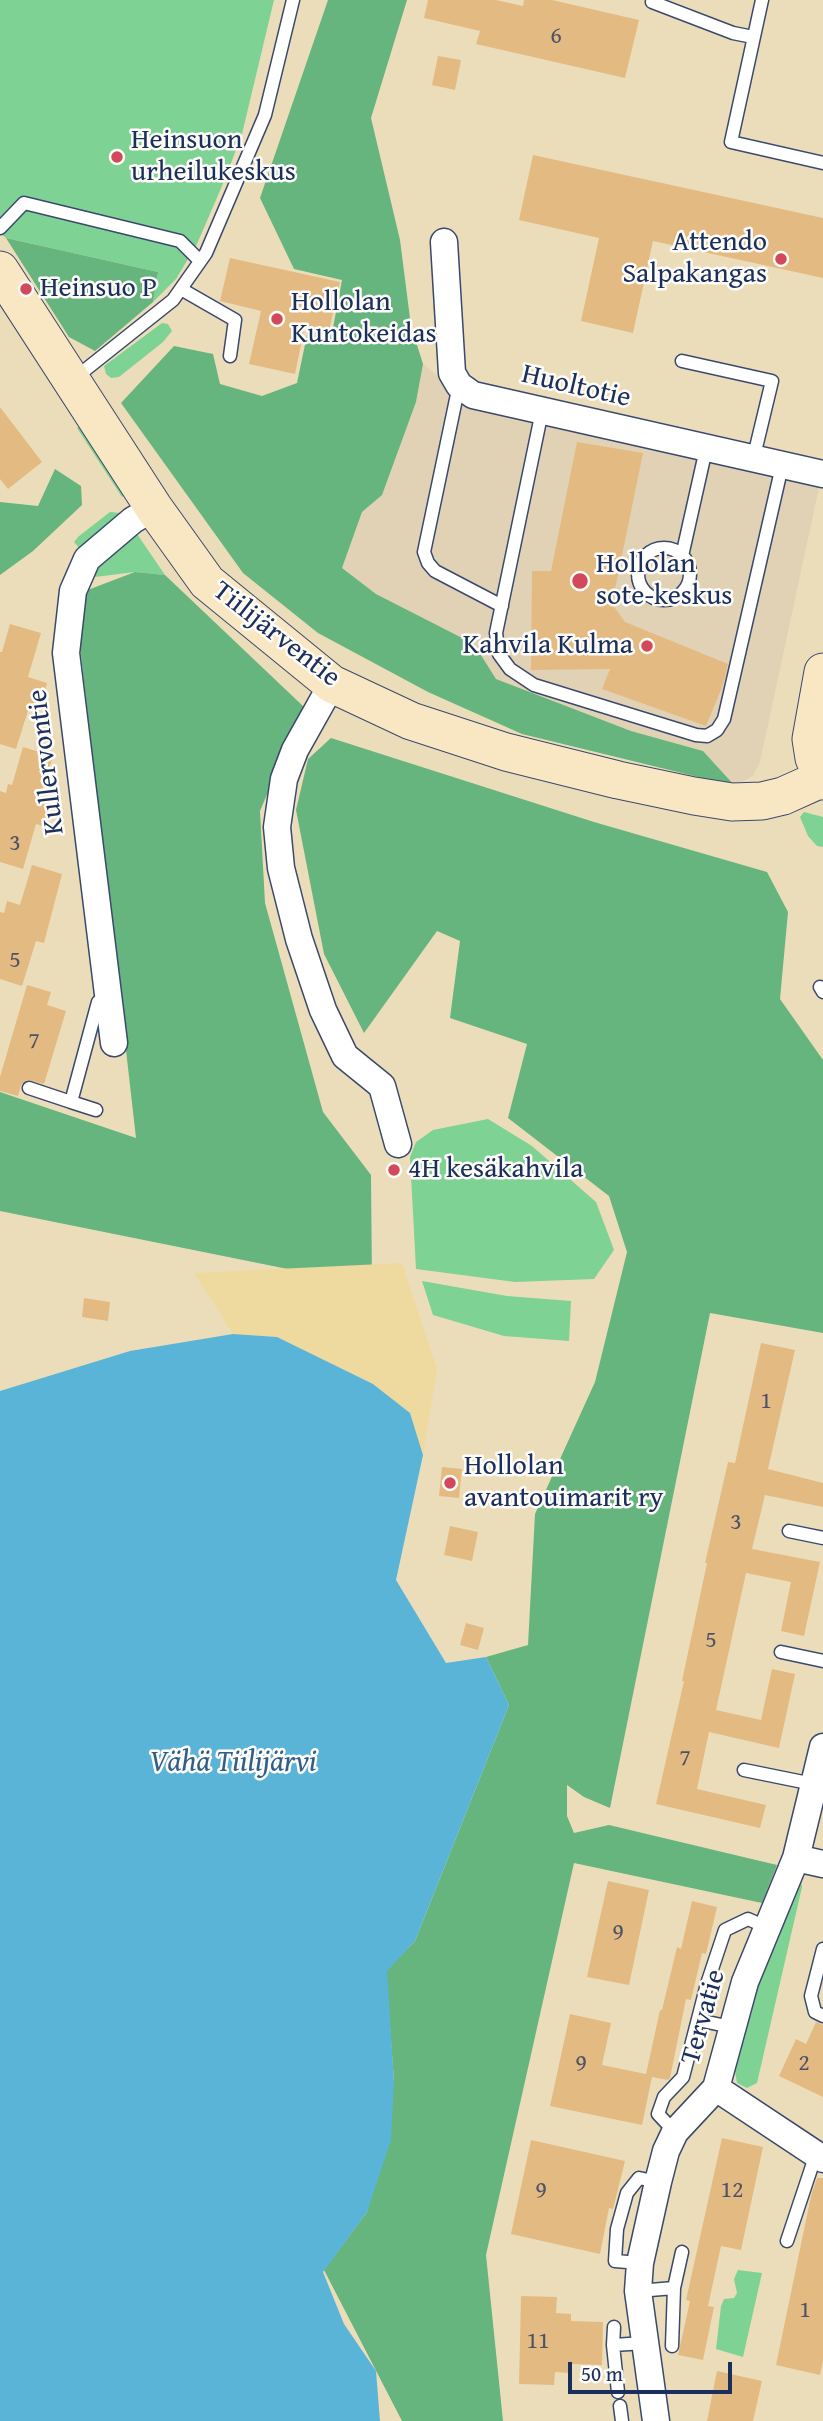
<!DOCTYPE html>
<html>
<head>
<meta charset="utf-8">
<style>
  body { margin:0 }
  #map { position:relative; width:823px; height:2421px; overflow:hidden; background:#ecddba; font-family:"Gentium Book Plus",serif }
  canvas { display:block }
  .scale { position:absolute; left:568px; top:2362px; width:164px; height:32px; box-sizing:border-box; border:4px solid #1b2f5e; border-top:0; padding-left:9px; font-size:21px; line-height:24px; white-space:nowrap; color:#1b2f5e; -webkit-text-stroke:5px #fdfcf7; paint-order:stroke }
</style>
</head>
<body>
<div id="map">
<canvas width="823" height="2421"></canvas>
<div class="scale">50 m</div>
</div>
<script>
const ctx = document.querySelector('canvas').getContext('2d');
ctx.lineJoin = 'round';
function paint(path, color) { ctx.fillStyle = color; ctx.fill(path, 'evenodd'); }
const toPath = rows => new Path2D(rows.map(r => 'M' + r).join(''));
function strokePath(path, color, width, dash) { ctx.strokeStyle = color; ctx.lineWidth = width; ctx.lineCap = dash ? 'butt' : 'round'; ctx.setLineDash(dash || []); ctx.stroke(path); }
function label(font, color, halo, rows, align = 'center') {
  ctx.font = font + ' "Gentium Book Plus",serif'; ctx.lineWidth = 5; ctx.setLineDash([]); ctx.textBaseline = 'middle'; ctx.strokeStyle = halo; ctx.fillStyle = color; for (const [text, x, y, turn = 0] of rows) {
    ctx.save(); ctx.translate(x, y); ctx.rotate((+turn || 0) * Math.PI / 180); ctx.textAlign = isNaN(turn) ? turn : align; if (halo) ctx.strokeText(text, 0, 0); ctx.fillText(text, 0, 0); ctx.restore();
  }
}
const built = toPath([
  [423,364,469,401,820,483,760,762,753,776,735,786,703,751,634,732,496,679,474,644,376,594,342,568,362,512,382,494,416,402]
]);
const green = toPath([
  [0,0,274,0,242,134,225,179,197,244,176,279,153,302,158,272,6,238,0,233],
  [162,323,168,324,172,331,163,342,119,377,111,378,106,374,104,366],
  [84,421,129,490,122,497,77,428],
  [110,512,121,513,81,550,74,542,79,536],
  [135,531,165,575,135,572,87,578,90,570],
  [804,812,823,817,823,847,817,846,808,836,800,817],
  [488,1119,532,1146,596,1202,614,1250,594,1279,515,1282,416,1269,410,1157,416,1142,433,1130],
  [422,1281,507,1296,571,1301,569,1341,504,1336,433,1315],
  [796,1882,801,1882,802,1887,757,2083,747,2088,737,2083,732,2055],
  [738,2270,762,2273,743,2357,716,2349,721,2306,724,2299,734,2298,737,2293,734,2279]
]);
const forest = toPath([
  [328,0,407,0,371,118,400,240,411,326,423,364,416,402,382,495,362,512,342,568,376,594,474,644,496,679,631,731,703,751,735,786,522,734,428,692,318,633,243,573,121,403,174,346,213,354,220,384,262,396,297,383,308,330,332,333,342,280,294,269,260,198],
  [6,238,158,272,153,302,95,351,69,337],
  [55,469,81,486,82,505,33,551,0,575,0,502,38,506],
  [135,572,165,575,304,707,260,811,265,903,323,1112,371,1175,372,1286,0,1211,0,1092,136,1138,77,620,85,591],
  [331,738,594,822,767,872,788,912,780,999,823,1060,823,1333,710,1313,610,1808,584,1797,567,1785,567,1816,574,1833,609,1825,777,1865,762,1903,574,1863,486,2255,503,2421,402,2421,324,2270,367,2212,394,2082,386,1971,415,1941,509,1705,486,1657,528,1645,535,1514,595,1382,627,1252,609,1196,508,1118,527,1044,450,1018,460,941,437,931,364,1033,324,954,296,810,308,759]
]);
const sand = toPath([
  [402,1263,437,1369,423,1455,410,1413,373,1384,277,1337,233,1334,194,1273]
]);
const water = toPath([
  [233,1334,277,1337,373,1384,410,1413,423,1455,396,1580,446,1663,486,1657,509,1705,415,1941,387,1971,394,2082,391,2140,367,2212,323,2272,344,2324,376,2371,380,2421,0,2421,0,1391,130,1351]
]);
const building = toPath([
  [428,0,496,0,523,6,524,0,552,0,639,20,625,78,476,44,480,31,424,18],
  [438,56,461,60,455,90,432,85],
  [533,155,823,218,823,278,653,241,633,333,581,321,599,238,519,220],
  [230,258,340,282,329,331,305,325,295,374,249,364,261,311,220,301],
  [0,407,42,462,8,489,0,479],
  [577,442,643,453,612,604,625,622,728,664,723,685,706,726,602,689,610,669,531,670,532,571,551,571],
  [10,624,41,633,28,677,47,683,40,707,30,704,16,749,0,744,0,652,2,652],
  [23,747,53,756,41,794,52,797,43,826,36,824,23,869,0,862,0,791,6,793,8,784,12,785],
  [32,865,62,874,44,943,36,941,22,986,0,979,0,912,4,913,7,901,20,905],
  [27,985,51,992,47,1005,66,1011,44,1084,27,1080,21,1085,18,1096,0,1091,0,1077],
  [84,1298,110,1302,108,1321,82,1317],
  [761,1343,795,1350,768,1469,823,1483,823,1507,765,1495,752,1549,820,1562,804,1636,781,1631,791,1582,746,1573,716,1710,761,1720,772,1669,795,1674,784,1725,779,1748,709,1732,697,1789,766,1805,760,1828,656,1804,684,1681,682,1681,707,1563,705,1563,728,1462,735,1463],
  [442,1467,462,1469,459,1498,439,1496],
  [450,1526,478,1532,472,1561,444,1555],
  [466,1623,484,1628,478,1650,460,1645],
  [608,1881,649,1890,629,1985,587,1977],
  [692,1901,717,1907,706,1954,702,1953,691,2000,686,1999,670,2078,668,2080,652,2077,642,2125,550,2106,570,2014,611,2023,602,2065,646,2074,660,2010,662,2010,677,1947,681,1949],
  [816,2022,823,2025,823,2097,779,2076,796,2039,806,2044],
  [722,2138,763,2147,741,2250,721,2246,708,2306,714,2307,703,2360,678,2355,690,2301,686,2300],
  [531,2140,625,2161,613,2209,609,2208,600,2254,511,2234],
  [817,2178,823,2178,823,2361,820,2375,776,2365,811,2196],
  [521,2296,557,2297,556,2313,571,2314,571,2321,603,2322,602,2365,570,2364,570,2373,555,2372,554,2385,519,2384],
  [717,2371,762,2381,753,2421,707,2421]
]);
const lane = toPath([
  [762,0,731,142,823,163],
  [652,2,733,33,753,37],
  [0,228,24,203,180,241,200,261],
  [181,289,235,320,230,356],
  [682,361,772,381,753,460],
  [75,378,173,300,206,253,265,115,293,0],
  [459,385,424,552,428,563,435,571,502,606],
  [542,411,496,633,499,654,510,669,534,685,696,735,707,736,717,730,724,719,782,466],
  '638 574a26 26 0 1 1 52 0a26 26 0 1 1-52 0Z',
  [682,556,706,449],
  [820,987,823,992],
  [29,1088,71,1102,98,1002],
  [71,1102,96,1110],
  [789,1531,823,1538],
  [781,1652,823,1661],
  [744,1770,813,1784],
  [823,1949,811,1996,815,2012,823,2016],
  [698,2020,731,2027],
  [675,2132,658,2114,664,2097,683,2077,707,1984,725,1930,748,1919,766,1927],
  [787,2241,816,2154],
  [640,2263,615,2261,617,2229,627,2193,639,2178,658,2182],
  [638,2291,674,2288,682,2252],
  [613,2345,614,2327],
  [672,2346,674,2288],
  [618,2392,613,2345,645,2343],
  [620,2406,622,2421]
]);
const street = toPath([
  [444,242,452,373,459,385,473,395,823,474],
  [332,684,295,750,284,779,277,827,281,868,299,939,323,1010,345,1056,382,1086,398,1144],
  [114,1043,66,653,73,591,87,559,133,520,154,508],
  [796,1858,823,1864],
  [716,2088,823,2159],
  [656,2421,638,2291,640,2263,658,2182,666,2151,675,2132,716,2088,745,1982,796,1858,823,1747]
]);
const secondary = toPath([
  [0,270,154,508,207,582,332,684,411,721,506,752,618,780,694,796,732,802,762,801,783,796,821,779],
  [823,672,811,739,814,758,823,781]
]);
const markers = [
  [117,157,7,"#d1495b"],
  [781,259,7,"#d1495b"],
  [26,289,7,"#d1495b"],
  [277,319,7,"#d1495b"],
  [580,581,9,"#d1495b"],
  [647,646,7,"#d1495b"],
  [394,1170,7,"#d1495b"],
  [450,1483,7,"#d1495b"]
];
const numberNames = [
  ["6",556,37],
  ["3",15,844],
  ["5",15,961],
  ["7",34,1042],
  ["1",766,1402],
  ["3",736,1523],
  ["5",711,1641],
  ["7",685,1759],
  ["9",618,1933],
  ["9",581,2064],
  ["2",804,2064],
  ["9",541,2191],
  ["12",732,2191],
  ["1",805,2311],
  ["11",538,2342]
];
const poiNames = [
  ["Heinsuon",131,141],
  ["urheilukeskus",131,173],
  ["Attendo",767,243,"right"],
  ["Salpakangas",767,275,"right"],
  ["Heinsuo P",40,289],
  ["Hollolan",291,303],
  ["Kuntokeidas",291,335],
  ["Hollolan",596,565],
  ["sote-keskus",596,597],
  ["Kahvila Kulma",633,646,"right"],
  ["4H kesäkahvila",408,1170],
  ["Hollolan",464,1467],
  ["avantouimarit ry",464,1499]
];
const streetNames = [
  ["Huoltotie",576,387,13],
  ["Tiilijärventie",276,635,38],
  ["Kullervontie",47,762,-97],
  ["Tervatie",704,2017,-74]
];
const waterNames = [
  ["Vähä Tiilijärvi",233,1763]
];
paint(built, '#e1d2b6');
paint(green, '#7ed294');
paint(forest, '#66b47e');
paint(sand, '#eeda9e');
paint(water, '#5ab4d7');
paint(building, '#e4ba83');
strokePath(lane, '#3a496c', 15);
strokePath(street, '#3a496c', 29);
strokePath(secondary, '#3a496c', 39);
strokePath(lane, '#fff', 12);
strokePath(street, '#fff', 26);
strokePath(secondary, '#f9e7c3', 37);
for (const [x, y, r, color] of markers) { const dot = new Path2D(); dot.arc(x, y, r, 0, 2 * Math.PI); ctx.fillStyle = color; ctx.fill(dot); strokePath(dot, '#fdfcf7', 2.5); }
label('24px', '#4d5267', null, numberNames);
label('28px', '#1b2f5e', '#fdfcf7', poiNames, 'left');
label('28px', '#1b2f5e', '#fdfcf7', streetNames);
label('italic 30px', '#315e88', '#fdfcf7', waterNames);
</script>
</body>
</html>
